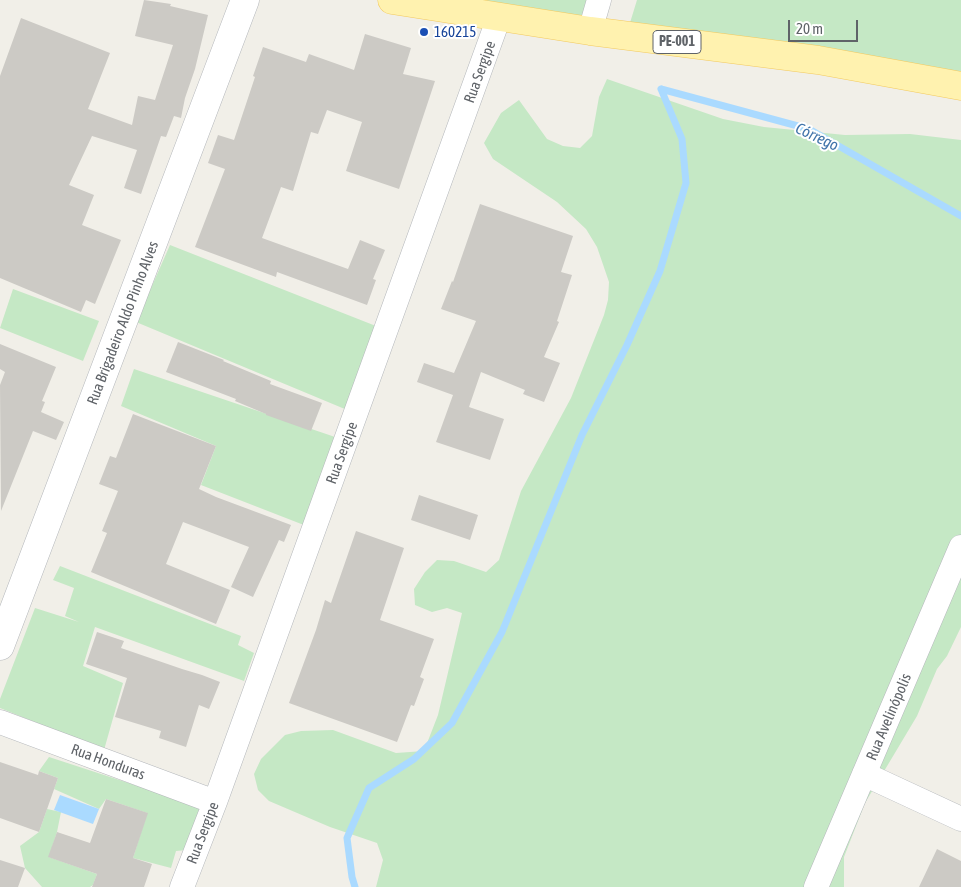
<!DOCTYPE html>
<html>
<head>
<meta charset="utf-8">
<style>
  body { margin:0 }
  #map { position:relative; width:961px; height:887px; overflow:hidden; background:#f1efe8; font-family:"Asap Condensed",sans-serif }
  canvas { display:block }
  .scale { position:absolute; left:788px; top:20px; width:70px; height:22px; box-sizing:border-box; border:2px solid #5f6368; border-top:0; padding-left:6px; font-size:15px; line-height:18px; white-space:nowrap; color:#5f6368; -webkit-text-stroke:4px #fff; paint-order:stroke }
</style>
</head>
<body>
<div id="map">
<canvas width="961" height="887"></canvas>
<div class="scale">20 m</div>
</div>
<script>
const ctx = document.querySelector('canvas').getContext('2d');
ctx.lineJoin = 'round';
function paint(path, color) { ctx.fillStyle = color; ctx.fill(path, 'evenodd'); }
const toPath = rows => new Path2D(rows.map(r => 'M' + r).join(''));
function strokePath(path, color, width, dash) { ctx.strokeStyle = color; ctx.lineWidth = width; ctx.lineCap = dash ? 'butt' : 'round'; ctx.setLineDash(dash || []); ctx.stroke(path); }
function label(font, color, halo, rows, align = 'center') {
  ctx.font = font + ' "Asap Condensed",sans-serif'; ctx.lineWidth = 4; ctx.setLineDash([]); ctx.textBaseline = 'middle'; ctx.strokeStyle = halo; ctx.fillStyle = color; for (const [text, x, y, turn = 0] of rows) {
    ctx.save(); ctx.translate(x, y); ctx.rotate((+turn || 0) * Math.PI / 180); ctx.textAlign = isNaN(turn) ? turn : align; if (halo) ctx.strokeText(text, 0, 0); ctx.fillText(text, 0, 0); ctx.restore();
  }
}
const green = toPath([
  [458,0,588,0,583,17],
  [637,0,961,0,961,75,629,26],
  [607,79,723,119,764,127,845,135,910,134,961,140,961,627,947,656,937,669,917,716,865,803,844,857,844,887,376,887,383,860,377,843,330,827,269,801,258,790,254,774,261,759,285,735,301,731,333,730,396,753,424,751,438,715,462,613,447,608,432,612,415,605,414,589,425,572,437,560,454,561,486,572,499,560,521,491,571,398,604,315,608,300,609,282,597,247,586,229,557,202,493,159,484,143,501,113,519,100,547,139,563,146,580,148,592,136,599,97],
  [170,245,381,328,352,412,136,322],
  [13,289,99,321,83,361,0,328],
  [134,369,341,439,309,527,201,485,216,446,121,406],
  [60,566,241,636,238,645,254,653,244,681,95,627,83,666,123,683,104,750,0,708,0,699,35,608,79,622,65,616,74,588,53,580],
  [49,757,205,808,187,850,176,851,171,868,133,858,147,813,106,799,99,809,54,789,58,778,39,771],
  [47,809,61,812,57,832,49,857,97,874,93,885,90,887,42,887,25,868,20,846,39,832]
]);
const water = toPath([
  [60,795,99,809,93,824,54,810]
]);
const stream = toPath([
  [661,89,809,129,961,216],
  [355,887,352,877,347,838,369,788,414,759,452,723,502,632,582,435,627,345,660,271,686,183,682,139,661,89]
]);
const building = toPath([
  [144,0,171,4,170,6,208,15,195,69,185,98,181,118,174,116,166,137,161,136,141,194,124,188,137,150,92,136,69,185,94,195,82,225,121,240,95,304,86,300,81,312,0,278,0,76,21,18,110,53,88,109,132,125,138,96,155,100,173,45,135,36],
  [365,34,411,48,403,74,435,81,399,189,346,171,362,122,327,110,318,134,311,132,293,191,281,187,262,238,348,269,360,240,385,250,373,279,376,280,367,305,277,272,276,277,195,247,225,169,208,163,218,135,234,140,255,77,253,76,263,47,306,62,309,54,354,70],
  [480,204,573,236,561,272,572,275,557,321,559,322,544,357,560,363,544,402,523,394,525,390,481,372,469,407,504,419,490,460,436,442,453,395,417,382,424,363,454,373,476,321,441,309,452,281,453,282],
  [178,342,224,360,223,361,271,381,270,384,322,403,311,431,266,415,266,414,235,401,236,399,166,372],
  [0,344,56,367,42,401,45,402,41,412,64,422,56,440,33,431,1,511,0,385,5,372,0,369],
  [133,414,216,446,199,489,216,497,291,525,284,542,279,540,253,597,231,587,249,547,183,522,166,564,230,590,216,624,91,572,107,533,102,531,118,491,99,484,110,456,116,458],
  [419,495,478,515,470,540,411,520],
  [356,531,404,548,380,620,434,639,420,677,424,679,414,706,411,705,397,742,289,703,316,630,325,600,331,603],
  [97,632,124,641,121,648,182,669,202,675,220,682,209,709,199,705,186,747,159,738,161,731,115,717,127,678,86,664],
  [0,762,38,775,39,771,58,778,39,832,0,818],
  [106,799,148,813,133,858,152,864,144,887,92,887,97,874,48,857,57,832,90,843],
  [937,849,961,861,961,887,919,887],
  [0,860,25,868,18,887,0,887]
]);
const minor = toPath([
  [590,31,599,0],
  [0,722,215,802],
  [864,774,961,819],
  [182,887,215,802,499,17],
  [816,887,961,547]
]);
const tertiary = toPath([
  [0,646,245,0]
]);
const primary = toPath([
  [392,0,590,31,818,60,961,86]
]);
const markers = [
  [424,32,5,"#1a4fb4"]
];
const shields = [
  [677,42,48]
];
const shieldNames = [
  ["PE-001",677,42]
];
const transitNames = [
  ["160215",434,32]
];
const streetNames = [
  ["Rua Sergipe",480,72,-70],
  ["Rua Brigadeiro Aldo Pinho Alves",123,323,-69],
  ["Rua Sergipe",342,453,-70],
  ["Rua Avelinópolis",889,717,-67],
  ["Rua Honduras",108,762,20],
  ["Rua Sergipe",203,833,-69]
];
const waterNames = [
  ["Córrego",817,137,25]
];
paint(green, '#c5e8c5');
paint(water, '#aadaff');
strokePath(stream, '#aadaff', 7);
paint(building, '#cccac5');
strokePath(minor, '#b5b8bc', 25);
strokePath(tertiary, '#b5b8bc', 29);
strokePath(primary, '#f2c960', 29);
strokePath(minor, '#fff', 24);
strokePath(tertiary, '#fff', 28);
strokePath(primary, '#fff2af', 28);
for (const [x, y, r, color] of markers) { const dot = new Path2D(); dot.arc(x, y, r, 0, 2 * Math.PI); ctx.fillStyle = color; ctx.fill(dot); strokePath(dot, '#fff', 2); }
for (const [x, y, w] of shields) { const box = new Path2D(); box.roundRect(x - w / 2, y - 11.5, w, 23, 4); ctx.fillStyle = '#fff'; ctx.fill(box); strokePath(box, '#5f6368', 1); }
label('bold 14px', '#5f6368', null, shieldNames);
label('15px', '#164399', '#fff', transitNames, 'left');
label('15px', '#5f6368', '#fff', streetNames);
label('italic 16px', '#4174aa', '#fff', waterNames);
</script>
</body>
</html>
